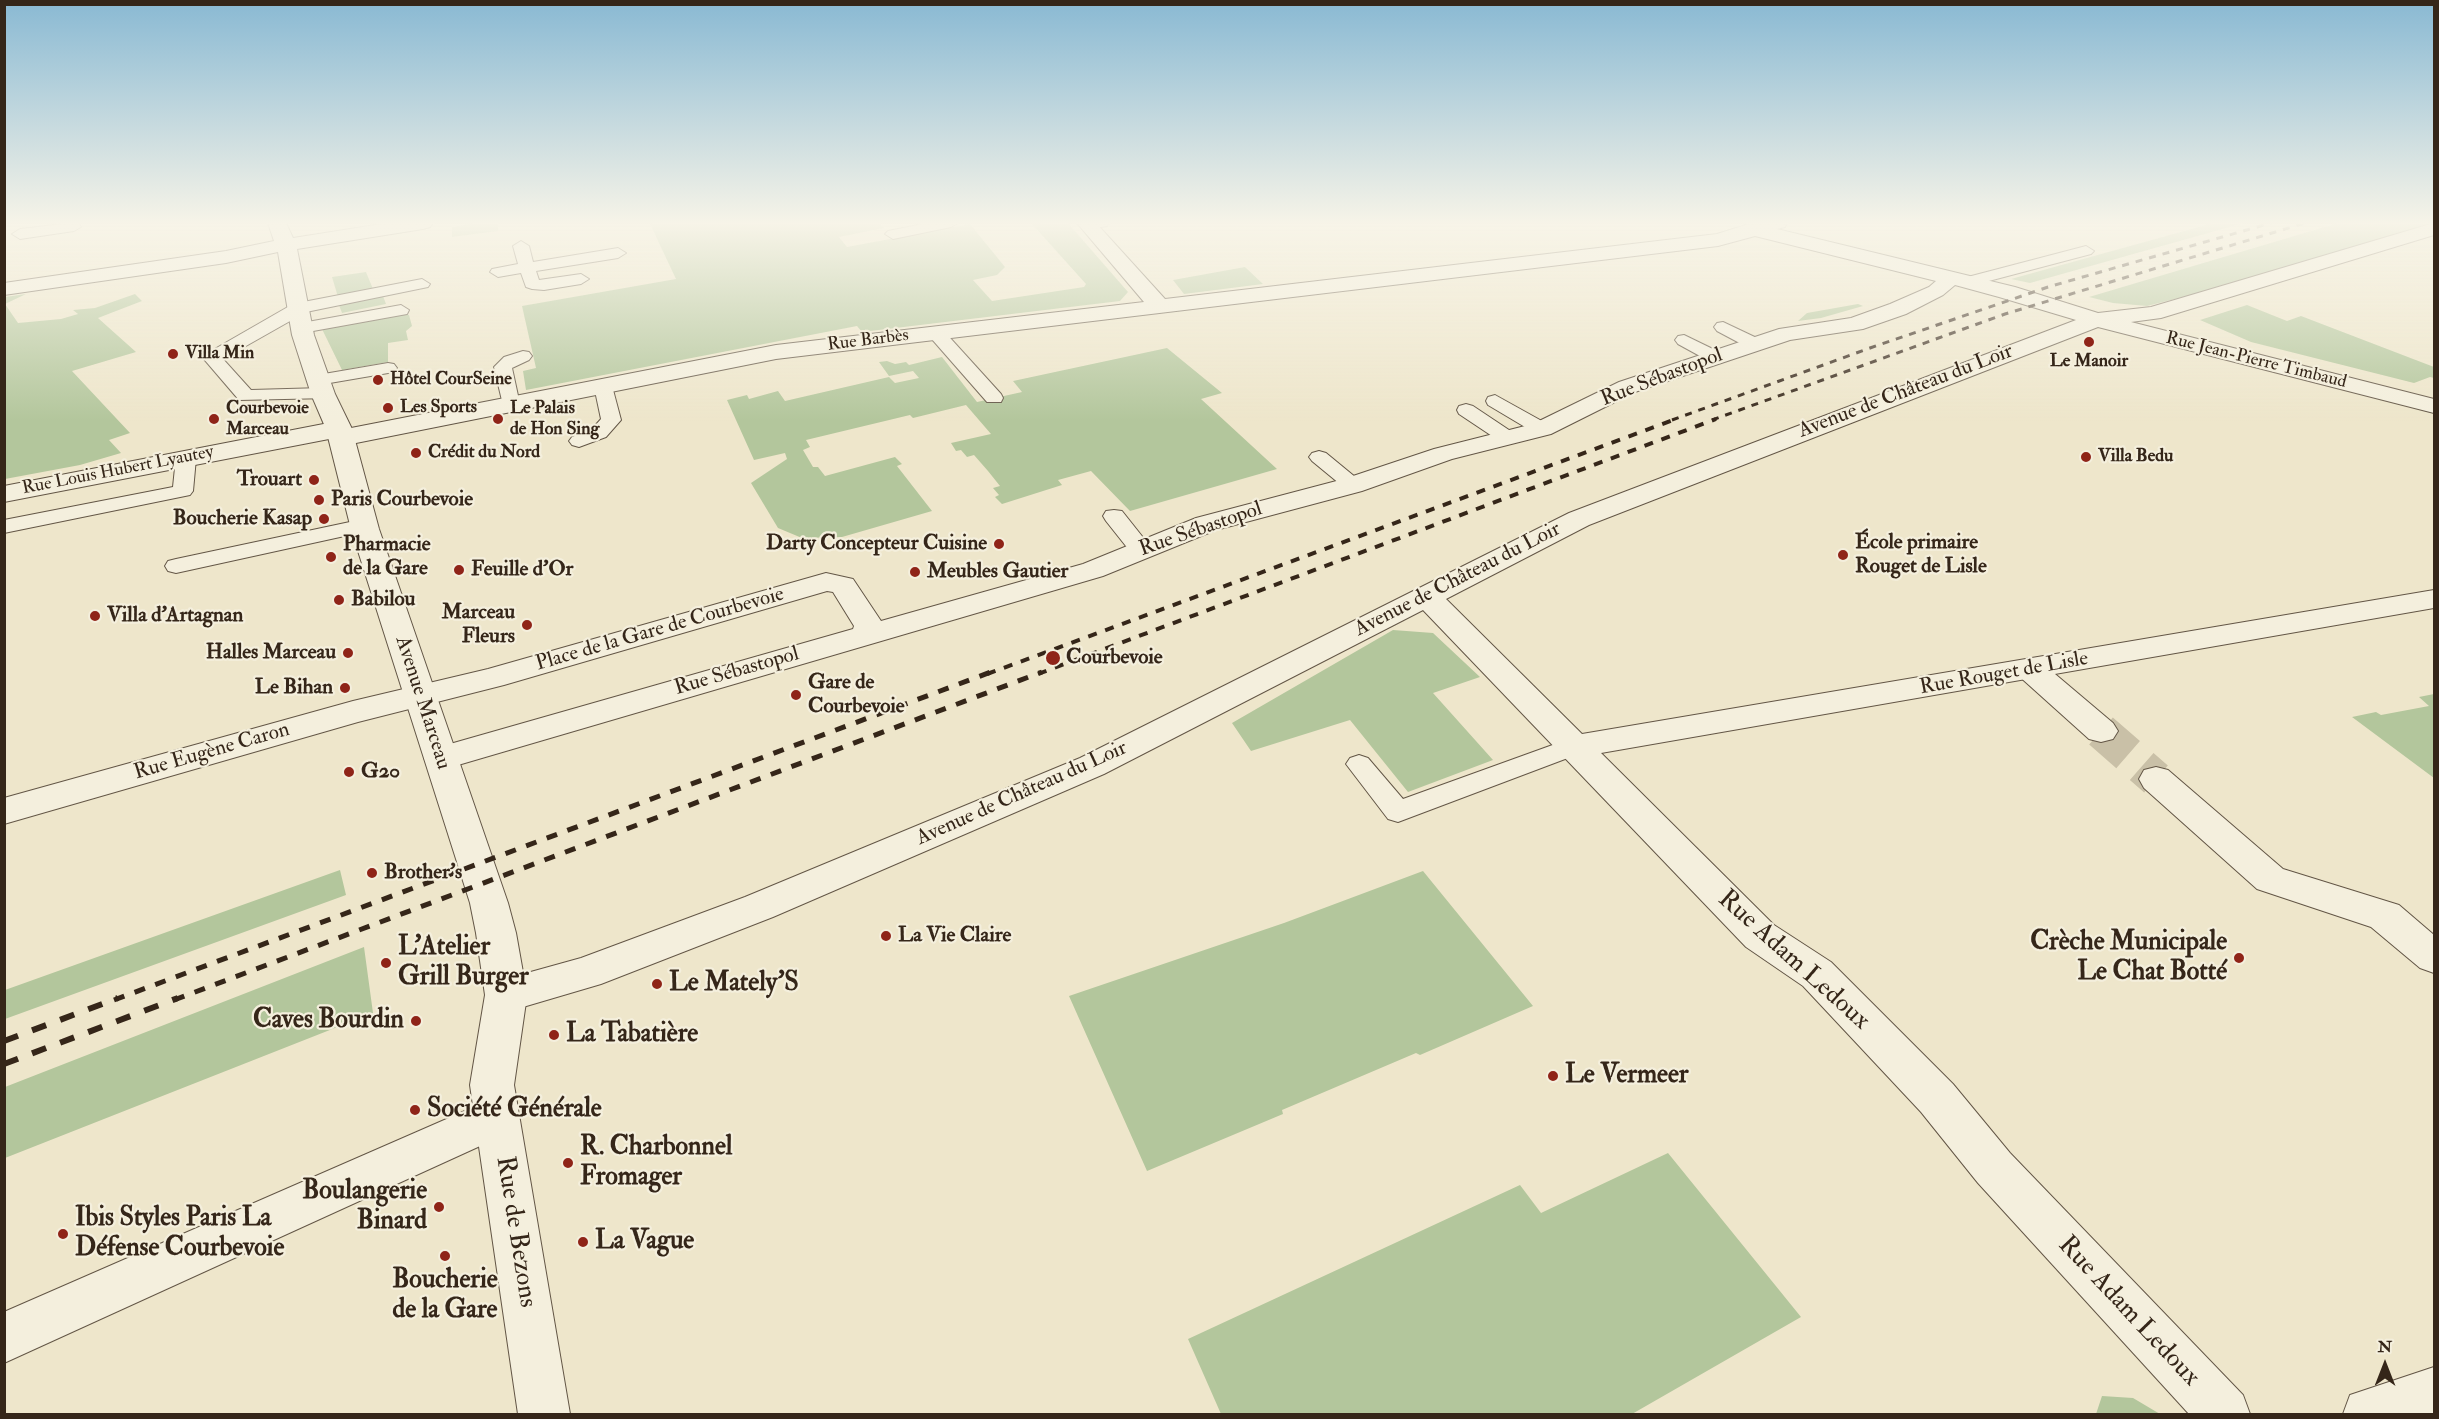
<!DOCTYPE html>
<html>
<head>
<meta charset="utf-8">
<style>
  body { margin:0 }
  #map { position:relative; width:2439px; height:1419px; overflow:hidden; background:#eee6cb; font-family:"IM FELL Double Pica",serif }
  canvas { display:block }
  .frame { position:absolute; inset:0; border:6px solid #352619; pointer-events:none }
  .north { position:absolute; left:2355px; top:1335px; width:60px; height:60px; -webkit-text-stroke:4px #f4efdd; paint-order:stroke; rotate:0deg; font-size:16px; font-weight:700; line-height:24px; text-align:center; color:#352619 }
  .north::after { content:''; display:block; margin:auto; width:21px; height:27px; background:#352619; clip-path:polygon(50% 0,100% 100%,50% 72%,0 100%) }
</style>
</head>
<body>
<div id="map">
<canvas width="2439" height="1419"></canvas>
<div class="frame"></div>
<div class="north">N</div>
</div>
<script>
const ctx = document.querySelector('canvas').getContext('2d');
ctx.lineJoin = 'round';
function paint(path, color) { ctx.fillStyle = color; ctx.fill(path, 'evenodd'); }
const toPath = rows => new Path2D(rows.map(r => 'M' + r).join(''));
function strokePath(path, color, width, dash) { ctx.strokeStyle = color; ctx.lineWidth = width; ctx.lineCap = dash ? 'butt' : 'round'; ctx.setLineDash(dash || []); ctx.stroke(path); }
function label(font, color, halo, rows, align = 'center') {
  ctx.font = font + ' "IM FELL Double Pica",serif'; ctx.lineWidth = 4.5; ctx.setLineDash([]); ctx.textBaseline = 'middle'; ctx.strokeStyle = halo; ctx.fillStyle = color; for (const [text, x, y, turn = 0] of rows) {
    ctx.save(); ctx.translate(x, y); ctx.rotate((+turn || 0) * Math.PI / 180); ctx.textAlign = isNaN(turn) ? turn : align; if (halo) ctx.strokeText(text, 0, 0); ctx.fillText(text, 0, 0); ctx.restore();
  }
}
const green = toPath([
  [476,223,498,223,498,231,452,237,452,227],
  [659,223,879,223,884,228,839,237,847,247,970,224,1005,267,997,275,973,280,992,301,1084,287,1086,284,1032,224,1068,223,1128,292,1120,301,862,332,857,326,526,390,523,371,536,368,522,306,676,279,650,224],
  [2213,223,2244,223,2030,283,2011,279],
  [2338,223,2434,223,2211,290,2147,306,2113,303,2089,297],
  [1245,267,1263,284,1184,294,1173,280],
  [366,272,373,289,338,297,332,277],
  [26,294,5,304,18,323,61,319,78,314,73,310,95,308,135,294,142,301,98,318,136,352,72,371,130,433,109,440,121,453,80,465,5,479,5,297],
  [383,296,386,304,342,313,339,305],
  [1858,304,1863,306,1821,318,1798,321,1807,313],
  [2247,305,2287,321,2301,316,2434,367,2434,378,2430,377,2414,383,2251,342,2200,320],
  [402,313,409,315,412,326,406,331,408,340,388,343,388,362,342,370,321,327],
  [1167,348,1222,393,1201,399,1277,469,1130,511,1091,471,1058,480,1062,485,1002,504,995,497,999,495,993,488,1000,486,988,471,974,455,967,457,961,450,956,451,951,443,991,434,966,405,913,418,910,415,806,440,810,447,803,450,813,467,818,467,825,476,895,457,902,464,897,466,932,511,842,537,802,538,778,528,751,483,787,459,785,453,754,460,727,400,747,395,749,399,778,391,785,401,889,377,895,383,919,378,913,371,889,376,879,362,887,361,895,364,906,362,909,365,942,357,977,402,1022,392,1013,381],
  [1393,630,1433,633,1480,677,1433,693,1493,760,1408,792,1350,720,1251,751,1232,723],
  [2434,694,2434,778,2352,717,2376,712,2381,715,2429,706,2419,697],
  [340,870,346,895,5,1019,5,990],
  [1423,871,1533,1006,1420,1055,1416,1053,1282,1110,1283,1114,1147,1171,1069,996,1284,923],
  [364,947,373,1013,5,1158,5,1087],
  [1668,1153,1801,1317,1632,1414,1221,1414,1188,1339,1520,1185,1541,1213],
  [2102,1396,2133,1398,2160,1414,2096,1414]
]);
const pedestrianTunnel = toPath([
  [2101,731,2156,779]
]);
const service = toPath([
  [72,223,79,224,81,227,74,231,20,239,12,234,20,229,72,223],
  [928,223,958,223,951,227,893,239,885,234,888,231,928,223],
  [1082,223,1109,223,1107,226,1088,229,1083,228,1082,223],
  [521,241,529,246,533,262,618,248,626,253,618,258,536,271,539,280,581,274,589,279,581,284,544,290,532,289,526,287,521,273,498,277,490,272,492,269,518,264,513,246,521,241],
  [2086,246,2094,251,2091,254,1966,287,1958,282,1960,279,2086,246],
  [422,279,430,284,428,287,306,312,223,359,251,390,323,388,330,390,332,394,330,398,239,400,203,358,206,354,293,304,422,279],
  [401,305,409,310,407,314,302,333,296,332,293,328,296,324,302,323,401,305],
  [1723,322,1761,340,1764,344,1761,348,1749,348,1717,331,1714,327,1717,323,1723,322],
  [936,328,942,329,1001,394,1003,398,1001,402,987,402,930,337,927,333,930,329,936,328],
  [1684,335,1721,353,1724,357,1721,361,1715,362,1709,361,1678,344,1675,340,1678,336,1684,335],
  [523,351,529,352,532,356,529,360,512,368,520,405,518,409,504,409,494,367,504,357,523,351],
  [388,363,394,364,397,368,394,372,318,385,312,384,309,380,312,376,318,375,388,363],
  [603,380,610,382,612,386,621,420,606,437,579,447,572,445,569,441,572,437,592,429,601,419,594,386,596,382,603,380],
  [1495,395,1549,425,1552,429,1549,433,1542,435,1535,433,1488,405,1486,401,1488,397,1495,395],
  [1466,404,1473,406,1515,434,1518,438,1515,442,1501,442,1459,414,1457,410,1459,406,1466,404],
  [1319,451,1326,453,1360,481,1363,485,1360,489,1353,491,1346,489,1312,461,1309,457,1312,453,1319,451],
  [186,452,193,454,196,458,193,491,190,495,4,533,4,520,173,487,176,458,179,454,186,452],
  [1114,510,1122,511,1149,545,1152,550,1149,555,1141,557,1133,555,1106,521,1103,516,1106,511,1114,510],
  [364,519,372,520,375,525,372,530,176,573,168,571,165,566,168,561,176,559,364,519],
  [1572,738,1581,741,1585,747,1581,753,1398,822,1388,819,1346,764,1350,758,1359,755,1368,758,1403,799,1572,738]
]);
const pedestrian = toPath([
  [2031,660,2042,663,2113,723,2118,731,2113,739,2101,742,2089,739,2020,677,2015,670,2020,663,2031,660],
  [2156,767,2168,770,2283,869,2399,905,2434,935,2434,973,2420,968,2371,927,2257,889,2144,788,2139,779,2144,770,2156,767]
]);
const minor = toPath([
  [1077,223,1096,223,1165,299,1717,234,1752,223,1787,223,1785,227,1777,229,2015,287,2098,313,2151,307,2434,223,2434,235,2161,318,2131,322,2434,399,2434,413,2098,327,1589,525,1446,599,1582,734,2434,590,2434,608,1601,753,1774,925,1831,962,1953,1084,2010,1153,2243,1395,2250,1414,2189,1414,1978,1183,1921,1112,1803,986,1746,947,1423,610,1104,774,773,917,601,984,506,1012,491,1007,485,995,491,983,581,958,745,897,1080,758,1569,513,2076,320,1999,297,1955,285,1943,295,1906,314,1863,329,1790,340,1635,392,1551,434,1452,459,1362,491,1216,530,1103,576,441,770,429,766,424,758,429,750,853,629,854,626,833,592,827,591,504,685,358,722,4,824,4,798,353,701,488,669,826,573,853,579,881,621,1083,564,1196,518,1344,479,1434,449,1533,424,1619,382,1779,329,1851,318,1890,304,1929,287,1936,281,1755,236,1718,246,776,359,341,446,332,443,329,439,4,502,4,486,339,421,348,424,351,428,776,345,1144,302,1077,223],
  [497,1097,513,1103,519,1117,513,1131,4,1363,4,1312,497,1097],
  [2434,1367,2434,1414,2343,1414,2350,1395,2434,1367]
]);
const tertiary = toPath([
  [268,223,286,223,293,238,388,223,433,223,430,227,423,229,297,249,314,335,335,394,352,429,379,529,508,903,516,933,527,995,514,1085,570,1414,518,1414,470,1085,485,995,476,933,470,903,351,529,326,429,311,394,292,335,278,252,226,263,4,295,4,283,226,251,274,241,268,223]
]);
const railFar3 = toPath([
  [1672,420,1870,348,2048,287,2271,223],
  [1712,420,2005,314,2305,223]
]);
const railFar2 = toPath([
  [987,674,1676,419],
  [1038,674,1716,419]
]);
const railFar1 = toPath([
  [114,1000,991,672],
  [174,1000,1042,672]
]);
const rail = toPath([
  [4,1041,118,998],
  [4,1064,178,998]
]);
const markers = [
  [2089,342,6,"#8f2418"],
  [173,354,6,"#8f2418"],
  [378,380,6,"#8f2418"],
  [388,408,6,"#8f2418"],
  [214,419,6,"#8f2418"],
  [498,419,6,"#8f2418"],
  [416,453,6,"#8f2418"],
  [2086,457,6,"#8f2418"],
  [314,480,6,"#8f2418"],
  [319,500,6,"#8f2418"],
  [324,519,6,"#8f2418"],
  [999,544,6,"#8f2418"],
  [1843,555,6,"#8f2418"],
  [331,557,6,"#8f2418"],
  [459,570,6,"#8f2418"],
  [915,572,6,"#8f2418"],
  [339,600,6,"#8f2418"],
  [95,616,6,"#8f2418"],
  [527,625,6,"#8f2418"],
  [348,653,6,"#8f2418"],
  [1053,658,8,"#8f2418"],
  [345,688,6,"#8f2418"],
  [796,695,6,"#8f2418"],
  [349,772,6,"#8f2418"],
  [372,873,6,"#8f2418"],
  [886,936,6,"#8f2418"],
  [2239,958,6,"#8f2418"],
  [386,963,6,"#8f2418"],
  [657,984,6,"#8f2418"],
  [416,1021,6,"#8f2418"],
  [554,1035,6,"#8f2418"],
  [1553,1076,6,"#8f2418"],
  [415,1110,6,"#8f2418"],
  [568,1163,6,"#8f2418"],
  [439,1207,6,"#8f2418"],
  [63,1234,6,"#8f2418"],
  [583,1242,6,"#8f2418"],
  [445,1256,6,"#8f2418"]
];
const farStreetnames = [
  ["Rue Barbès",868,341,-7],
  ["Rue Jean-Pierre Timbaud",2256,361,14],
  ["Rue Louis Hubert Lyautey",118,471,-11]
];
const farPoinames = [
  ["Villa Min",185,354],
  ["Le Manoir",2089,362,"center"],
  ["Hôtel CourSeine",390,380],
  ["Les Sports",400,408],
  ["Courbevoie",226,409],
  ["Marceau",226,430],
  ["Le Palais",510,409],
  ["de Hon Sing",510,430],
  ["Crédit du Nord",428,453],
  ["Villa Bedu",2098,457]
];
const streetNames = [
  ["Rue Sébastopol",1662,378,-21],
  ["Avenue de Château du Loir",1906,392,-21],
  ["Rue Sébastopol",1201,530,-19],
  ["Avenue de Château du Loir",1458,580,-27],
  ["Place de la Gare de Courbevoie",660,630,-16],
  ["Rue Sébastopol",737,672,-16],
  ["Rue Rouget de Lisle",2004,674,-10],
  ["Avenue Marceau",422,703,72],
  ["Rue Eugène Caron",212,752,-16],
  ["Avenue de Château du Loir",1022,794,-24]
];
const poiNames = [
  ["Trouart",302,480,"right"],
  ["Paris Courbevoie",331,500],
  ["Boucherie Kasap",312,519,"right"],
  ["École primaire",1855,543],
  ["Rouget de Lisle",1855,567],
  ["Darty Concepteur Cuisine",987,544,"right"],
  ["Pharmacie",343,545],
  ["de la Gare",343,569],
  ["Feuille d'Or",471,570],
  ["Meubles Gautier",927,572],
  ["Babilou",351,600],
  ["Marceau",515,613,"right"],
  ["Fleurs",515,637,"right"],
  ["Villa d'Artagnan",107,616],
  ["Halles Marceau",336,653,"right"],
  ["Courbevoie",1066,658],
  ["Gare de",808,683],
  ["Courbevoie",808,707],
  ["Le Bihan",333,688,"right"],
  ["G20",361,772],
  ["Brother's",384,873],
  ["La Vie Claire",898,936]
];
const nearPoinames = [
  ["Crèche Municipale",2227,943,"right"],
  ["Le Chat Botté",2227,973,"right"],
  ["L'Atelier",398,948],
  ["Grill Burger",398,978],
  ["Le Mately'S",669,984],
  ["Caves Bourdin",404,1021,"right"],
  ["La Tabatière",566,1035],
  ["Le Vermeer",1565,1076],
  ["Société Générale",427,1110],
  ["R. Charbonnel",580,1148],
  ["Fromager",580,1178],
  ["Boulangerie",427,1192,"right"],
  ["Binard",427,1222,"right"],
  ["Ibis Styles Paris La",75,1219],
  ["Défense Courbevoie",75,1249],
  ["La Vague",595,1242],
  ["Boucherie",445,1281,"center"],
  ["de la Gare",445,1311,"center"]
];
const nearStreetnames = [
  ["Rue Adam Ledoux",1793,961,42],
  ["Rue de Bezons",515,1232,81],
  ["Rue Adam Ledoux",2128,1312,47]
];
paint(green, '#b3c69c');
strokePath(pedestrianTunnel, '#c9c0a7', 36, [36, 18]);
strokePath(service, '#635646', 2);
strokePath(pedestrian, '#635646', 2);
strokePath(minor, '#635646', 2);
strokePath(tertiary, '#635646', 2);
paint(service, '#f4efdd');
paint(pedestrian, '#f4efdd');
paint(minor, '#f4efdd');
paint(tertiary, '#f4efdd');
strokePath(railFar3, '#352619', 3, [7, 7]);
strokePath(railFar2, '#352619', 4, [9, 9]);
strokePath(railFar1, '#352619', 5, [11, 11]);
strokePath(rail, '#352619', 6, [15, 15]);
const sky = ctx.createLinearGradient(0, 0, 0, 421);
sky.addColorStop(0, '#89b9d3');
sky.addColorStop(0.53, '#f7f4e8');
sky.addColorStop(1, '#f7f4e800');
ctx.fillStyle = sky;
ctx.fillRect(0, 0, 2439, 421);
for (const [x, y, r, color] of markers) { const dot = new Path2D(); dot.arc(x, y, r, 0, 2 * Math.PI); ctx.fillStyle = color; ctx.fill(dot); strokePath(dot, '#f4efdd', 2); }
label('18px', '#352619', '#f4efdd', farStreetnames);
label('bold 18px', '#352619', '#f4efdd', farPoinames, 'left');
label('21px', '#352619', '#f4efdd', streetNames);
label('bold 21px', '#352619', '#f4efdd', poiNames, 'left');
label('bold 26px', '#352619', '#f4efdd', nearPoinames, 'left');
label('26px', '#352619', '#f4efdd', nearStreetnames);
</script>
</body>
</html>
